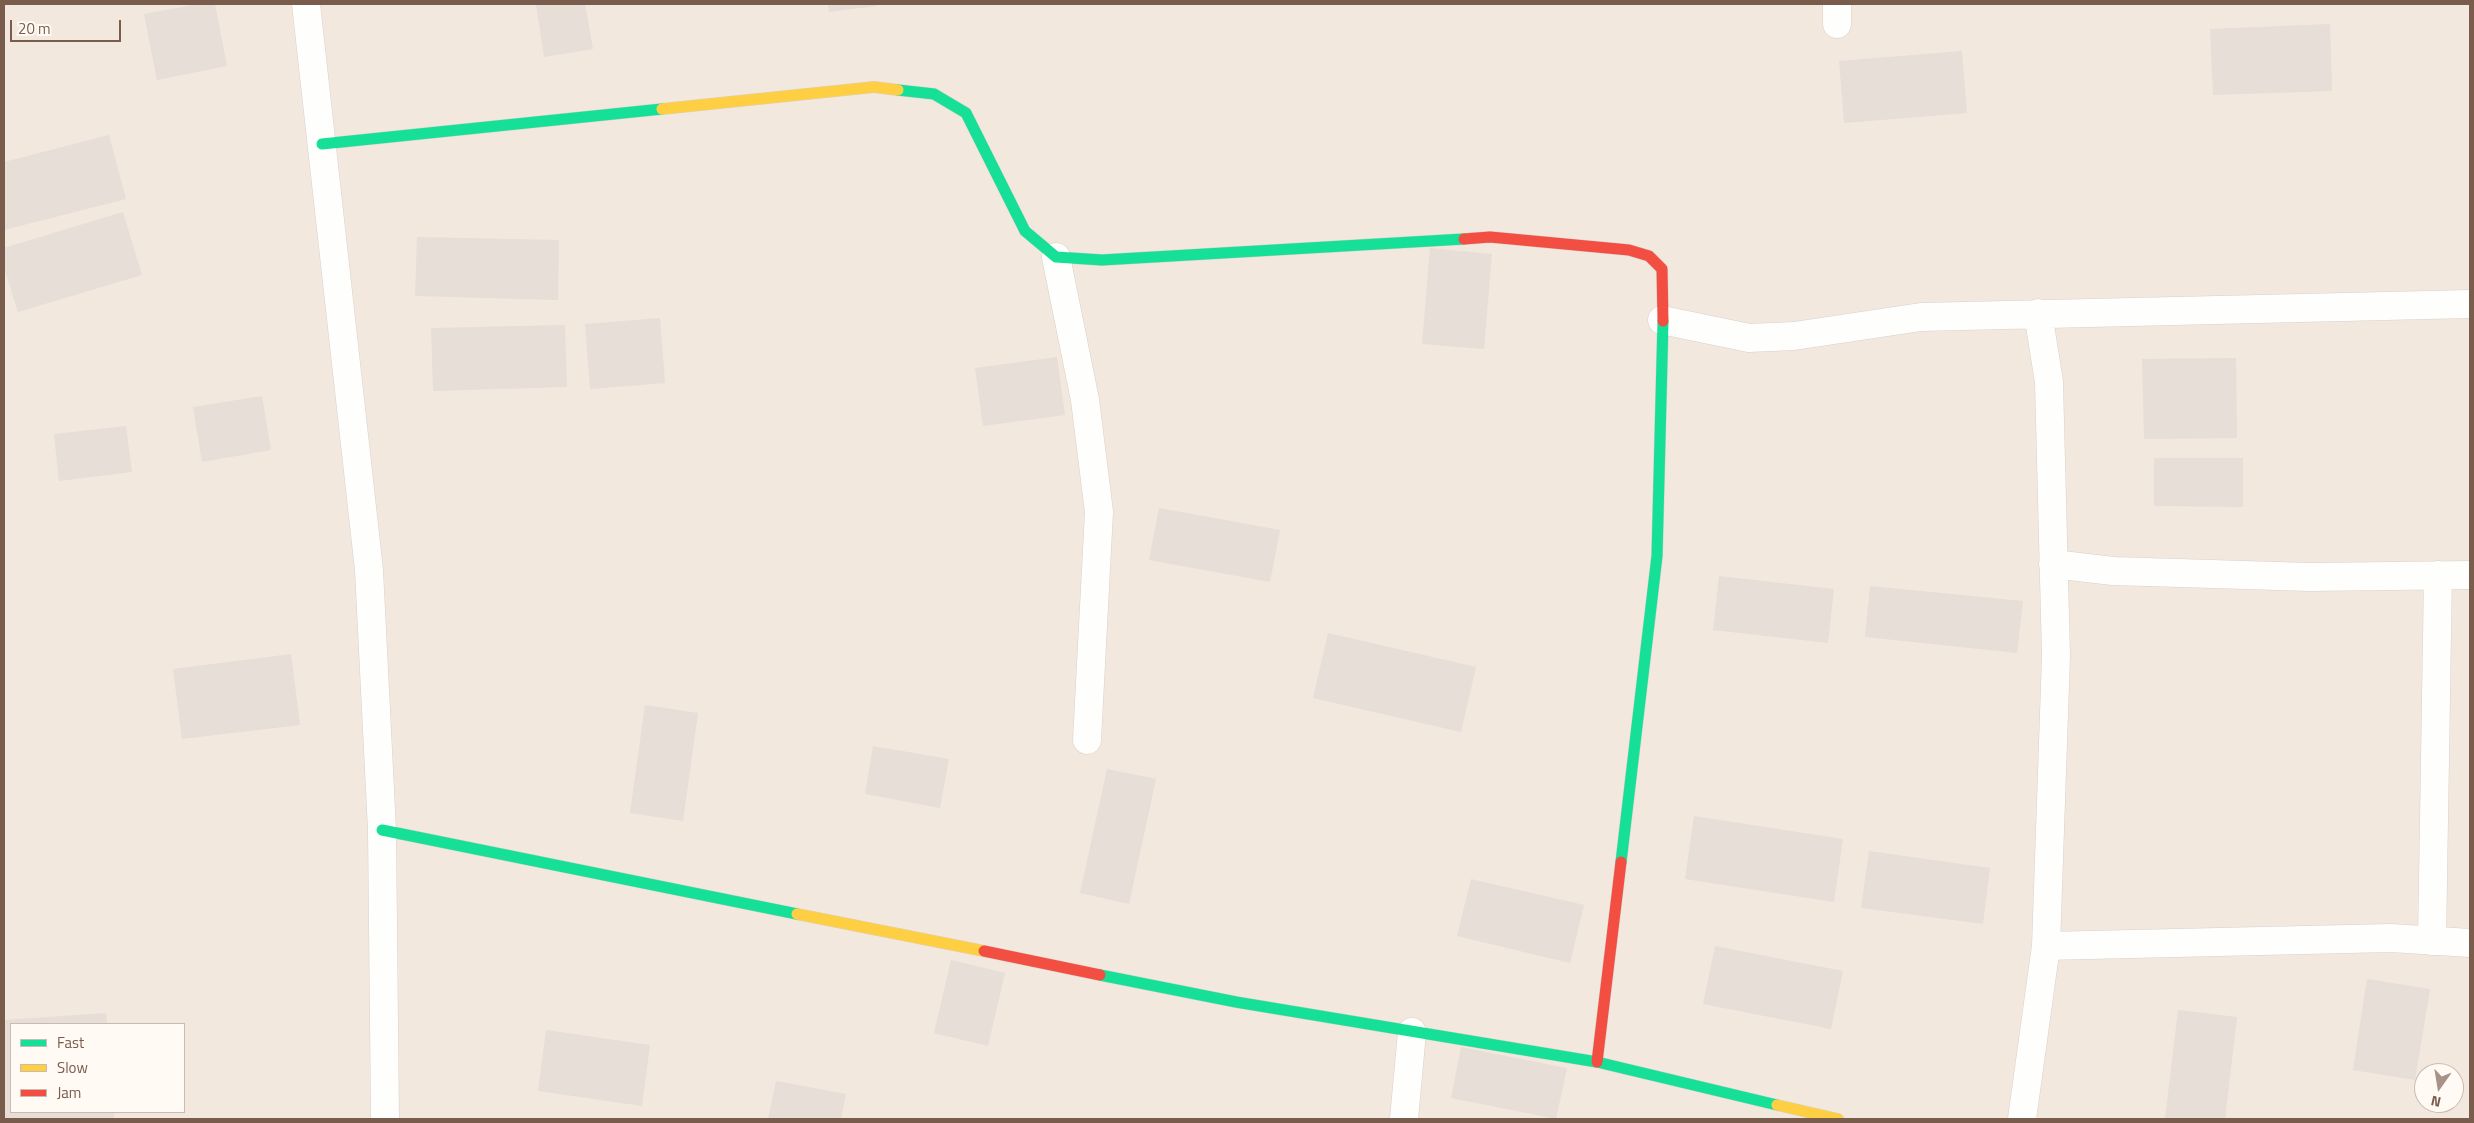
<!DOCTYPE html>
<html>
<head>
<meta charset="utf-8">
<style>
  body { margin:0 }
  #map { position:relative; width:2474px; height:1123px; overflow:hidden; background:#f9f5f0; font-family:"Titillium Web",sans-serif }
  canvas { display:block }
  .frame { position:absolute; inset:0; border:5px solid #7a5c4d; pointer-events:none }
  .legend { position:absolute; left:10px; top:1023px; width:175px; height:90px; box-sizing:border-box; background:#fffaf3; border:1px solid #cabbb1; margin:0; padding:6px 9px; list-style:none; font-size:15px; color:#7a5c4d }
  .legend li { display:flex; align-items:center; gap:10px; height:25px }
  .legend b { width:25px; border:1px solid #cabbb1 }
  .north { position:absolute; left:2414px; top:1063px; width:50px; height:50px; box-sizing:border-box; background:#fffaf3; border:1px solid #cabbb1; border-radius:50%; rotate:193deg; font-size:14px; font-weight:700; line-height:20px; text-align:center; color:#7a5c4d }
  .north::after { content:''; display:block; margin:auto; width:18px; height:22px; background:#a69286; clip-path:polygon(50% 0,100% 100%,50% 72%,0 100%) }
  .scale { position:absolute; left:10px; top:20px; width:111px; height:22px; box-sizing:border-box; border:2px solid #7a5c4d; border-top:0; padding-left:6px; font-size:15px; line-height:18px; white-space:nowrap; color:#7a5c4d; -webkit-text-stroke:4px #fffaf3; paint-order:stroke }
</style>
</head>
<body>
<div id="map">
<canvas width="2474" height="1123"></canvas>
<div class="frame"></div>
<ul class="legend">
<li><b style="height:6px;background:#16e098"></b>Fast</li>
<li><b style="height:6px;background:#ffcf43"></b>Slow</li>
<li><b style="height:6px;background:#f24e42"></b>Jam</li>
</ul>
<div class="north">N</div>
<div class="scale">20 m</div>
</div>
<script>
const ctx = document.querySelector('canvas').getContext('2d');
ctx.lineJoin = 'round';
function paint(path, color) { ctx.fillStyle = color; ctx.fill(path, 'evenodd'); }
const toPath = rows => new Path2D(rows.map(r => 'M' + r).join(''));
function strokePath(path, color, width, dash) { ctx.strokeStyle = color; ctx.lineWidth = width; ctx.lineCap = dash ? 'butt' : 'round'; ctx.setLineDash(dash || []); ctx.stroke(path); }
const residential = toPath([
  [4,4,2470,4,2470,1119,4,1119],
  [11,1024,184,1024,184,1112,11,1112],
  [2424,1073,2454,1073,2454,1103,2424,1103]
]);
const building = toPath([
  [198,4,215,4,227,66,157,80,144,14],
  [536,4,585,4,593,49,544,57],
  [828,4,876,4,876,6,829,12],
  [2330,24,2332,91,2213,95,2210,29],
  [1962,51,1967,113,1844,123,1839,61],
  [109,135,126,199,4,230,4,162],
  [123,212,142,275,18,312,4,268,4,248],
  [417,237,559,240,558,300,415,296],
  [1430,248,1492,254,1484,349,1422,344],
  [660,318,665,383,590,389,585,324],
  [565,325,567,387,433,391,431,328],
  [1057,357,1065,415,983,426,975,368],
  [2236,358,2237,438,2144,439,2142,359],
  [262,396,271,450,202,462,193,407],
  [126,426,132,472,59,481,54,434],
  [2154,458,2243,458,2243,507,2154,506],
  [1159,508,1280,530,1270,582,1149,560],
  [1719,576,1834,589,1828,643,1713,630],
  [1870,586,2023,601,2017,653,1865,637],
  [1328,633,1476,667,1461,732,1313,698],
  [291,654,300,725,182,739,173,669],
  [645,705,698,713,683,821,630,813],
  [873,746,949,759,940,808,865,794],
  [1107,769,1156,779,1129,904,1080,893],
  [1694,816,1843,839,1834,902,1685,879],
  [1869,851,1990,868,1983,924,1861,908],
  [1471,879,1584,905,1570,963,1457,936],
  [1715,946,1843,971,1831,1029,1703,1004],
  [951,960,1005,973,988,1046,934,1033],
  [2367,979,2430,989,2415,1080,2353,1070],
  [2178,1010,2237,1017,2225,1119,2165,1119],
  [106,1013,107,1024,11,1024,11,1112,114,1112,114,1119,4,1119,4,1020],
  [546,1030,650,1045,642,1106,538,1091],
  [1461,1047,1567,1068,1556,1119,1451,1098],
  [776,1081,846,1094,841,1119,768,1119]
]);
const street = toPath([
  [306,4,369,570,382,830,385,1119],
  [1837,4,1837,24],
  [1056,257,1085,400,1099,512,1087,740],
  [1662,320,1749,338,1794,336,1921,317,2470,304],
  [2053,564,2113,571,2310,577,2470,575],
  [2432,941,2438,575],
  [2046,946,2391,938,2470,943],
  [1404,1119,1412,1032],
  [2022,1119,2046,946,2056,656,2049,382,2038,313]
]);
const fast = toPath([
  [898,90,934,94,966,113,1025,231,1056,257,1102,260,1464,239],
  [322,144,662,109],
  [382,830,797,914],
  [1621,862,1657,556,1663,321],
  [1100,975,1236,1002,1597,1062,1777,1105]
]);
const slow = toPath([
  [662,109,874,87,898,90],
  [797,914,984,951],
  [1777,1105,1838,1119]
]);
const jam = toPath([
  [1464,239,1490,237,1629,250,1649,256,1662,269,1663,321],
  [984,951,1100,975],
  [1597,1062,1621,862]
]);
paint(residential, '#f2e8de');
paint(building, '#e6ded7');
strokePath(street, '#d7d1cb', 29);
strokePath(fast, '#d9d2cb', 12);
strokePath(slow, '#d9d2cb', 12);
strokePath(jam, '#d9d2cb', 12);
strokePath(street, '#fefefd', 28);
strokePath(fast, '#16e098', 11);
strokePath(slow, '#ffcf43', 11);
strokePath(jam, '#f24e42', 11);
</script>
</body>
</html>
